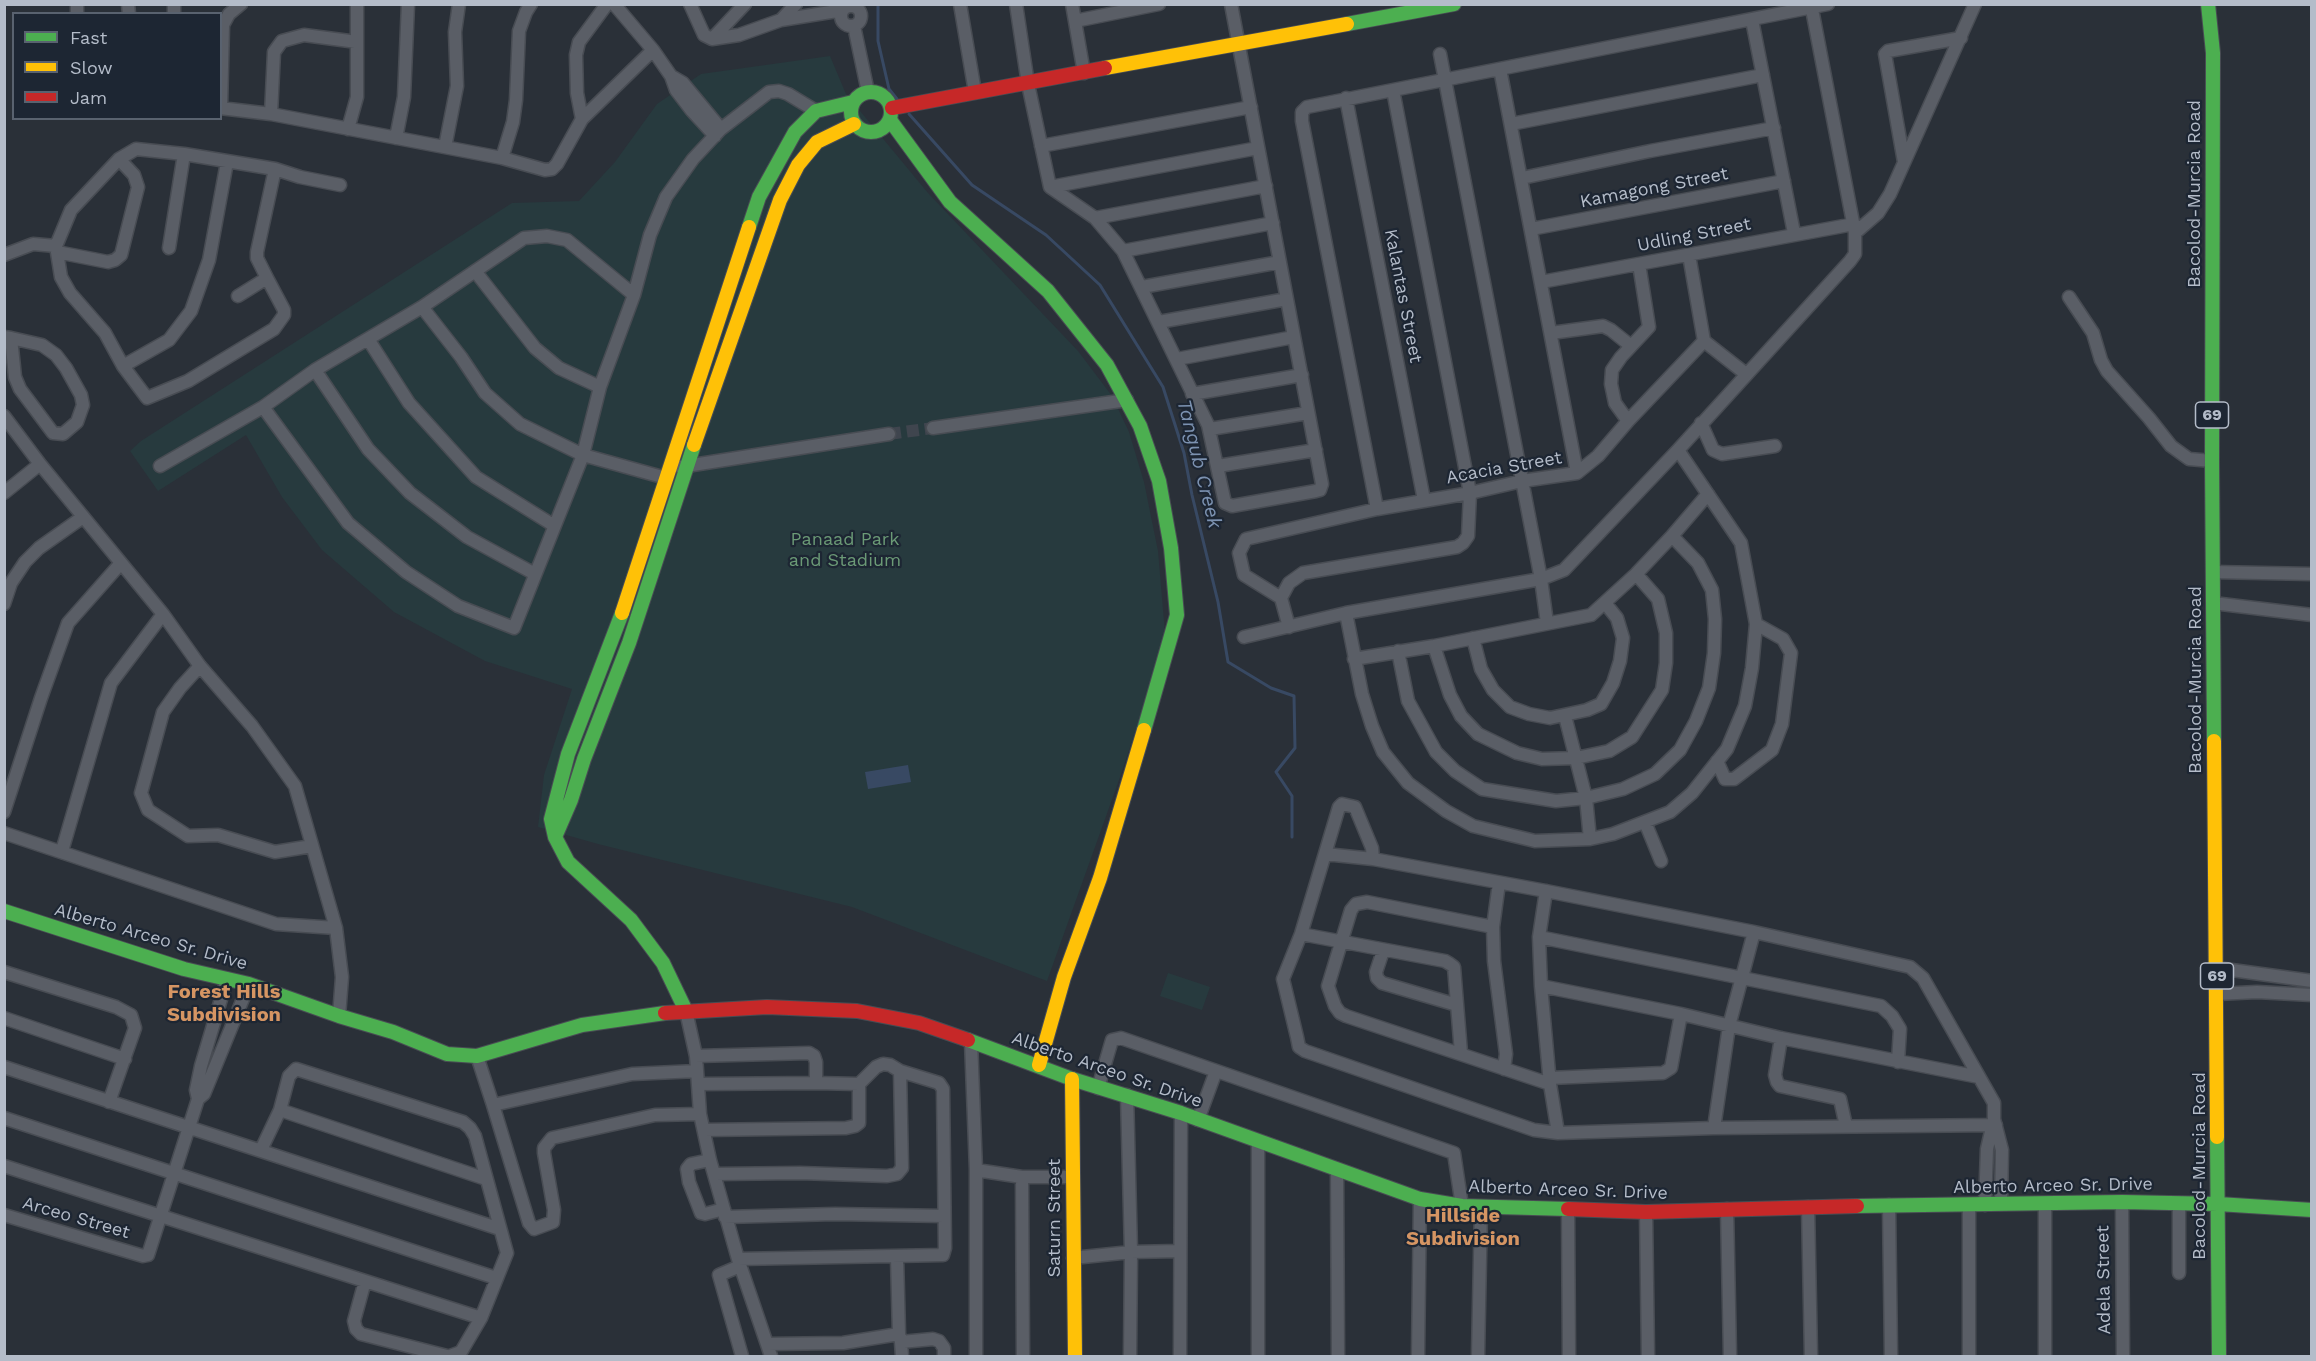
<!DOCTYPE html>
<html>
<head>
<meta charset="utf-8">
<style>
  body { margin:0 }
  #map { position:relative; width:2316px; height:1361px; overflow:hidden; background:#2a3038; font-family:"Work Sans",sans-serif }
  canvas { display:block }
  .frame { position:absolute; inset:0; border:6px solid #b4bcc9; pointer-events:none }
  .legend { position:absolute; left:12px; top:12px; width:210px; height:108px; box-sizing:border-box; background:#1d2633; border:2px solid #59626f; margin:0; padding:8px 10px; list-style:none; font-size:18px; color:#b4bcc9 }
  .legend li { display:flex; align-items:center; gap:12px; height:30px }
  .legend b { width:30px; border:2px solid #59626f }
</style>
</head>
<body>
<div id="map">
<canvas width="2316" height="1361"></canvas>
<div class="frame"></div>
<ul class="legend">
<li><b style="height:8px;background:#4caf50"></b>Fast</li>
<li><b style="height:8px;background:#ffc107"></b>Slow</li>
<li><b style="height:8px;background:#c62828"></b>Jam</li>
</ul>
</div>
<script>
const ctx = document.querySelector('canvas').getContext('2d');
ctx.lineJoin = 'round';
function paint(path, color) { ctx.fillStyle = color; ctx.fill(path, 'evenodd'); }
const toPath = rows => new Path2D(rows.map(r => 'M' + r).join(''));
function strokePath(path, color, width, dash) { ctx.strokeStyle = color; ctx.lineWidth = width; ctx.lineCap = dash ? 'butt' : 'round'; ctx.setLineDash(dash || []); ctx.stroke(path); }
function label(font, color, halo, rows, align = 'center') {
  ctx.font = font + ' "Work Sans",sans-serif'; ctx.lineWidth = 4.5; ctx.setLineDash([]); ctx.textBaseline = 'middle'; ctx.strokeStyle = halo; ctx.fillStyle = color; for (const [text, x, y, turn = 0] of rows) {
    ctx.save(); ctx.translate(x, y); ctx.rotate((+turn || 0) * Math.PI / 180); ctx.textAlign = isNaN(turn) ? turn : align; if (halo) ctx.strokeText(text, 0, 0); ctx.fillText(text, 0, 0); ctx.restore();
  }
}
const green = toPath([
  [830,56,846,94,928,193,1078,351,1112,396,1129,432,1144,482,1158,551,1165,633,1164,646,1119,780,1047,981,852,907,598,844,538,827,544,775,572,689,485,661,394,612,322,550,282,497,246,435,158,491,130,451,141,441,512,203,579,201,615,162,657,104,701,74],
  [1168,973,1210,987,1202,1010,1160,996]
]);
const water = toPath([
  [908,765,911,782,868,789,865,772]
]);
const stream = toPath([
  [878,4,878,41,889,89,897,99],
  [909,114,972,185,1046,235,1100,285,1163,387,1184,453,1192,495,1218,602,1228,662,1271,688,1294,696,1295,748,1276,772,1292,796,1292,837]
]);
const streetTunnel = toPath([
  [889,434,933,428]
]);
const street = toPath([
  [77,4,77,14],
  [128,4,129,14],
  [174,4,174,14],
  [614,4,653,50,671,76,676,90,692,111,715,136],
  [690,4,704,35,712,39,739,35,781,20,843,10],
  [960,4,975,92],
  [1016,4,1028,84,1050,187,1095,218,1123,251,1208,425,1225,503,1232,506,1316,491,1320,490,1322,484,1231,4],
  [1072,4,1084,73],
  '841 16a10 10 0 1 1 20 0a10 10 0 1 1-20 0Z',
  [781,20,796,4],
  [1752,20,1794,233],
  [1075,21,1159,4],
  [854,26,868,92],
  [712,39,745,4],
  [1440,54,1541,579,1547,623],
  [1500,69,1577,473],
  [671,76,683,83,721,129],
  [1346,98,1424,500],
  [220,108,271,114,502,158,545,170,552,169,557,164,582,119,653,50],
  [221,108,223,25,229,14,241,4],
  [271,114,274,52,282,41,304,35,357,42],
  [582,119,577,93,576,55,579,42,607,4],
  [1511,124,1763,75],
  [348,129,357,97,357,4],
  [396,138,404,97,408,4],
  [1041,146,1251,107],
  [445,147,457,86,455,32,459,4],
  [502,158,513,122,516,100,519,31,526,12,531,4],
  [1904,162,1885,54,1888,51,1961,38],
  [1522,178,1650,151,1774,128],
  [1050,187,1258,148],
  [1095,218,1266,186],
  [1531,229,1784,181],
  [1855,233,1878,213,1890,194,1975,4],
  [56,246,71,210,119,159,136,149,184,154,275,169,300,177,340,185],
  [169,248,184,154],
  [1123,251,1273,223],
  [57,252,108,262,115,260,121,255,138,187,134,175,119,159],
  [4,255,33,244,56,246,61,277,70,293,105,333,123,366,147,398,188,381,274,329,284,315,284,310,267,278],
  [475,271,535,348,559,368,600,387],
  [1541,282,1854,224],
  [1142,287,1280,262],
  [238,296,267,278,257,258,257,252,275,169],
  [2069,297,2093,333,2101,360,2107,371,2149,418,2171,446,2189,459,2212,461],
  [422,307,461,357,485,393,520,424,583,455,666,478],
  [1159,322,1287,299],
  [1551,333,1603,326,1611,330,1631,346],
  [4,337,11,338,42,345,56,355,66,368,81,395,83,405,77,422,63,434,53,433,20,389,15,377,11,338],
  [368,339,409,403,476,477,553,525],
  [1704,341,1746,374],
  [1177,359,1294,337],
  [123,366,169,340,191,311,209,260,227,162],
  [315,370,368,449,410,493,467,537,535,574],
  [1192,394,1302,375],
  [263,407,348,523,406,572,458,606,514,628,583,455,600,387,634,295,650,235,666,197,693,159,721,129,769,92,779,91,788,94,816,111],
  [4,416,40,464,163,614,200,666,252,726,295,786,336,928,342,977,339,1016],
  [1628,421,1615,403,1611,384,1612,370,1621,357,1649,327,1639,264],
  [1701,423,1713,450,1722,454,1775,446],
  [933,428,1127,400],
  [1210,429,1308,413],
  [160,466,263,407,315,370,422,307,524,238,547,236,567,240,634,295],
  [1218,466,1316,450],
  [680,467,889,434],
  [4,493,40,464],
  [1377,509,1302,121,1302,112,1307,107,1828,4],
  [2213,572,2312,574],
  [1281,598,1289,583,1303,573,1457,547,1463,543,1468,536,1470,493,1393,90],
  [2213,603,2312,615],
  [4,604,11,583,25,562,39,548,83,517],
  [1346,613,1362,694,1372,726,1383,752,1408,783,1446,811,1473,826,1535,841,1590,839,1613,834,1670,812,1692,793,1727,749,1745,706,1752,668,1756,624,1741,543,1678,450],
  [1289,627,1281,598,1244,575,1239,553,1246,539,1377,509,1470,493,1522,481,1577,473,1598,456,1628,421,1704,341,1689,255],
  [1244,637,1346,613,1541,579,1564,570,1678,450,1850,261,1855,254,1855,233,1811,4],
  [1473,638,1481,669,1493,690,1510,707,1529,714,1550,718,1587,710,1601,704,1613,683,1620,661,1623,638,1617,618,1605,603],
  [1434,646,1450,695,1461,716,1478,734,1517,753,1542,759,1576,758,1609,751,1632,737,1662,690,1666,663,1666,633,1658,599,1636,574],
  [1398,651,1408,701,1436,752,1455,771,1482,789,1556,801,1586,798,1623,789,1655,774,1680,750,1696,721,1709,688,1714,653,1715,619,1712,590,1698,563,1672,536],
  [1354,659,1434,646,1591,615,1636,574,1672,536,1708,494],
  [200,666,180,688,163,712,141,793,148,810,188,836,218,835,275,852,312,846],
  [1565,716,1586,798,1590,839],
  [1717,761,1725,779,1734,779,1772,750,1782,724,1791,653,1783,639,1756,624],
  [4,812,41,698,68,623,121,563],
  [1645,822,1661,861],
  [4,833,276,924,336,928],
  [62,851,111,683,163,614],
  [1325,854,1373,859,1546,891,1754,932,1910,967,1923,978,1994,1103,1994,1119,2002,1150,2001,1204],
  [1373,859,1372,848,1355,807,1342,804,1339,807,1301,934,1283,979,1297,1037,1299,1047,1305,1051,1534,1130,1558,1133,1714,1128,1996,1125],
  [1499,883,1493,927,1494,961,1506,1054,1504,1069],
  [1546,891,1539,937,1541,986,1550,1084,1558,1133],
  [1493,927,1367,902,1356,904,1351,910,1328,986,1335,1006,1340,1013,1346,1016,1550,1084],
  [1301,934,1445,961,1450,964,1454,967,1461,1053],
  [1539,937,1881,1006,1892,1016,1900,1029,1898,1062],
  [1383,951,1376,972,1377,978,1382,983,1457,1005],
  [2217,968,2312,981],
  [4,972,116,1007,131,1015,135,1028,109,1102],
  [1541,986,1681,1014,1781,1038,1979,1077],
  [2217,994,2257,992,2312,995],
  [686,1011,696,1056,700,1114,710,1160,738,1259],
  [4,1018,125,1059],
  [1781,1038,1775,1075,1777,1082,1780,1086,1840,1099,1846,1126],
  [971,1041,976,1170,976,1356],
  [477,1056,493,1105],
  [696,1056,809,1053,814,1056,816,1062,816,1083,859,1084,876,1067,883,1064,890,1065,900,1071,939,1083,943,1089,945,1248,943,1255,738,1259,771,1356],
  [4,1067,500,1229],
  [697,1071,632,1074,493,1105,529,1223,534,1229,553,1222,554,1210,544,1153,544,1148,552,1138,655,1115,700,1114],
  [1550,1078,1663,1073,1671,1068,1681,1014],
  [700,1084,816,1083],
  [1098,1088,1112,1040,1121,1038,1454,1153,1462,1206],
  [1127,1095,1131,1252,1130,1356],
  [198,1099,196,1090,201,1066,227,979],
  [280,1110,486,1179],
  [4,1118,496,1278],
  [1198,1120,1216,1071],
  [1714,1128,1729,1026,1754,932],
  [704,1130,846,1128,855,1126,859,1123,859,1084],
  [1258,1141,1258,1356],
  [261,1150,280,1110,289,1076,296,1069,463,1122,470,1128,475,1136,507,1253,481,1318,461,1352,450,1356],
  [710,1160,691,1164,687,1169,689,1182,701,1213,705,1214,724,1209],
  [4,1166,481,1318],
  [1337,1169,1338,1356],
  [976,1170,1022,1177,1073,1177],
  [715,1174,800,1173,887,1176,897,1174,902,1168,900,1071],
  [1022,1177,1023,1356],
  [2122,1202,2123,1356],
  [1889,1205,1891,1356],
  [1969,1205,1969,1356],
  [1985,1205,1987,1149,1993,1123],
  [1808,1207,1811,1356],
  [1568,1209,1569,1356],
  [1727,1209,1730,1356],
  [1646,1212,1648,1356],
  [4,1215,143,1256,148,1255,198,1099,204,1094,249,984],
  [725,1217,835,1214,944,1216],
  [897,1257,899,1334],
  [1073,1258,1131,1252,1179,1251],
  [740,1266,719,1275,742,1356],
  [2179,1273,2179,1203],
  [365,1281,354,1321,356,1329,361,1334,447,1356],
  [901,1342,902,1356],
  [767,1344,843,1343,899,1334,901,1342,933,1339,939,1341,944,1348,944,1356],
  [1180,1356,1181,1113],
  [1418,1356,1420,1199],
  [1478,1356,1481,1207],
  [2045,1356,2045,1204]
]);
const fast = toPath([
  [2208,4,2213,53,2212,461,2214,741],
  [1347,24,1454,4],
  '851 112a20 20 0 1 1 40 0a20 20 0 1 1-40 0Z',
  [890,120,950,202,1048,291,1107,365,1140,426,1159,481,1171,548,1177,615,1144,730],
  [749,227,759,197,795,132,816,111,853,102],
  [622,613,568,754,551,819,555,837,568,862,631,920,663,963,686,1011],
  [555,837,571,800,584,759,629,643,694,445],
  [4,911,184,969,249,984,339,1016,393,1032,447,1054,477,1056,582,1025,665,1013],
  [968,1040,1072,1079,1181,1113,1420,1199,1462,1206,1568,1209],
  [2217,1137,2219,1356],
  [1857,1206,2122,1202,2218,1204,2312,1210]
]);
const slow = toPath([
  [1105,68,1347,24],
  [694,445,780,200,798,165,817,142,854,124],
  [622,613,749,227],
  [2214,741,2217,1137],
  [1039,1065,1064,977,1100,878,1144,730],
  [1072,1079,1075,1356]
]);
const jam = toPath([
  [892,108,1105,68],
  [665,1013,767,1007,857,1011,919,1023,968,1040],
  [1568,1209,1646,1212,1857,1206]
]);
const shields = [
  [2212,415,33],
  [2217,976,33]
];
const shieldNames = [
  ["69",2212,415],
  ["69",2217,976]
];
const streetNames = [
  ["Kamagong Street",1654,188,-11],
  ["Bacolod-Murcia Road",2195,194,-90],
  ["Udling Street",1694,235,-11],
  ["Kalantas Street",1403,296,79],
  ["Acacia Street",1504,468,-10],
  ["Bacolod-Murcia Road",2196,680,-90],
  ["Alberto Arceo Sr. Drive",151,937,16],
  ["Alberto Arceo Sr. Drive",1107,1070,19],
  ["Bacolod-Murcia Road",2200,1166,-90],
  ["Alberto Arceo Sr. Drive",2053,1186,-1],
  ["Alberto Arceo Sr. Drive",1568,1190,2],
  ["Arceo Street",76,1218,16],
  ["Saturn Street",1055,1218,-90],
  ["Adela Street",2104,1280,-91]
];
const parkNames = [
  ["Panaad Park",845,540],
  ["and Stadium",845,561]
];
const waterNames = [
  ["Tangub Creek",1199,464,76]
];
const neighbourhoodNames = [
  ["Forest Hills",224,992],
  ["Subdivision",224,1015],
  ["Hillside",1463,1216],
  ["Subdivision",1463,1239]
];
paint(green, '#273a3e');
paint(water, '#384963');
strokePath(stream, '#384963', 3);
strokePath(streetTunnel, '#3f454e', 12, [12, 6]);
strokePath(street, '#484c53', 15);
strokePath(fast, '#484c53', 16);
strokePath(slow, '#484c53', 16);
strokePath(jam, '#484c53', 16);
strokePath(street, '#5a5e66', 12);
strokePath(fast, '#4caf50', 14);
strokePath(slow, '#ffc107', 14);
strokePath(jam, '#c62828', 14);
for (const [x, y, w] of shields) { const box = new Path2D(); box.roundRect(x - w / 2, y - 13, w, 26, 4.5); ctx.fillStyle = '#1d2633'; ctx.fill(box); strokePath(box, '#b4bcc9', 1.5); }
label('bold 16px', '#b4bcc9', null, shieldNames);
label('18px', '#b4bcc9', '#1d2633', streetNames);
label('18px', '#6b9a76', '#1d2633', parkNames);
label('italic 20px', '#7c92b1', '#1d2633', waterNames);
label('bold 20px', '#d59563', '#1d2633', neighbourhoodNames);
</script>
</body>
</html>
